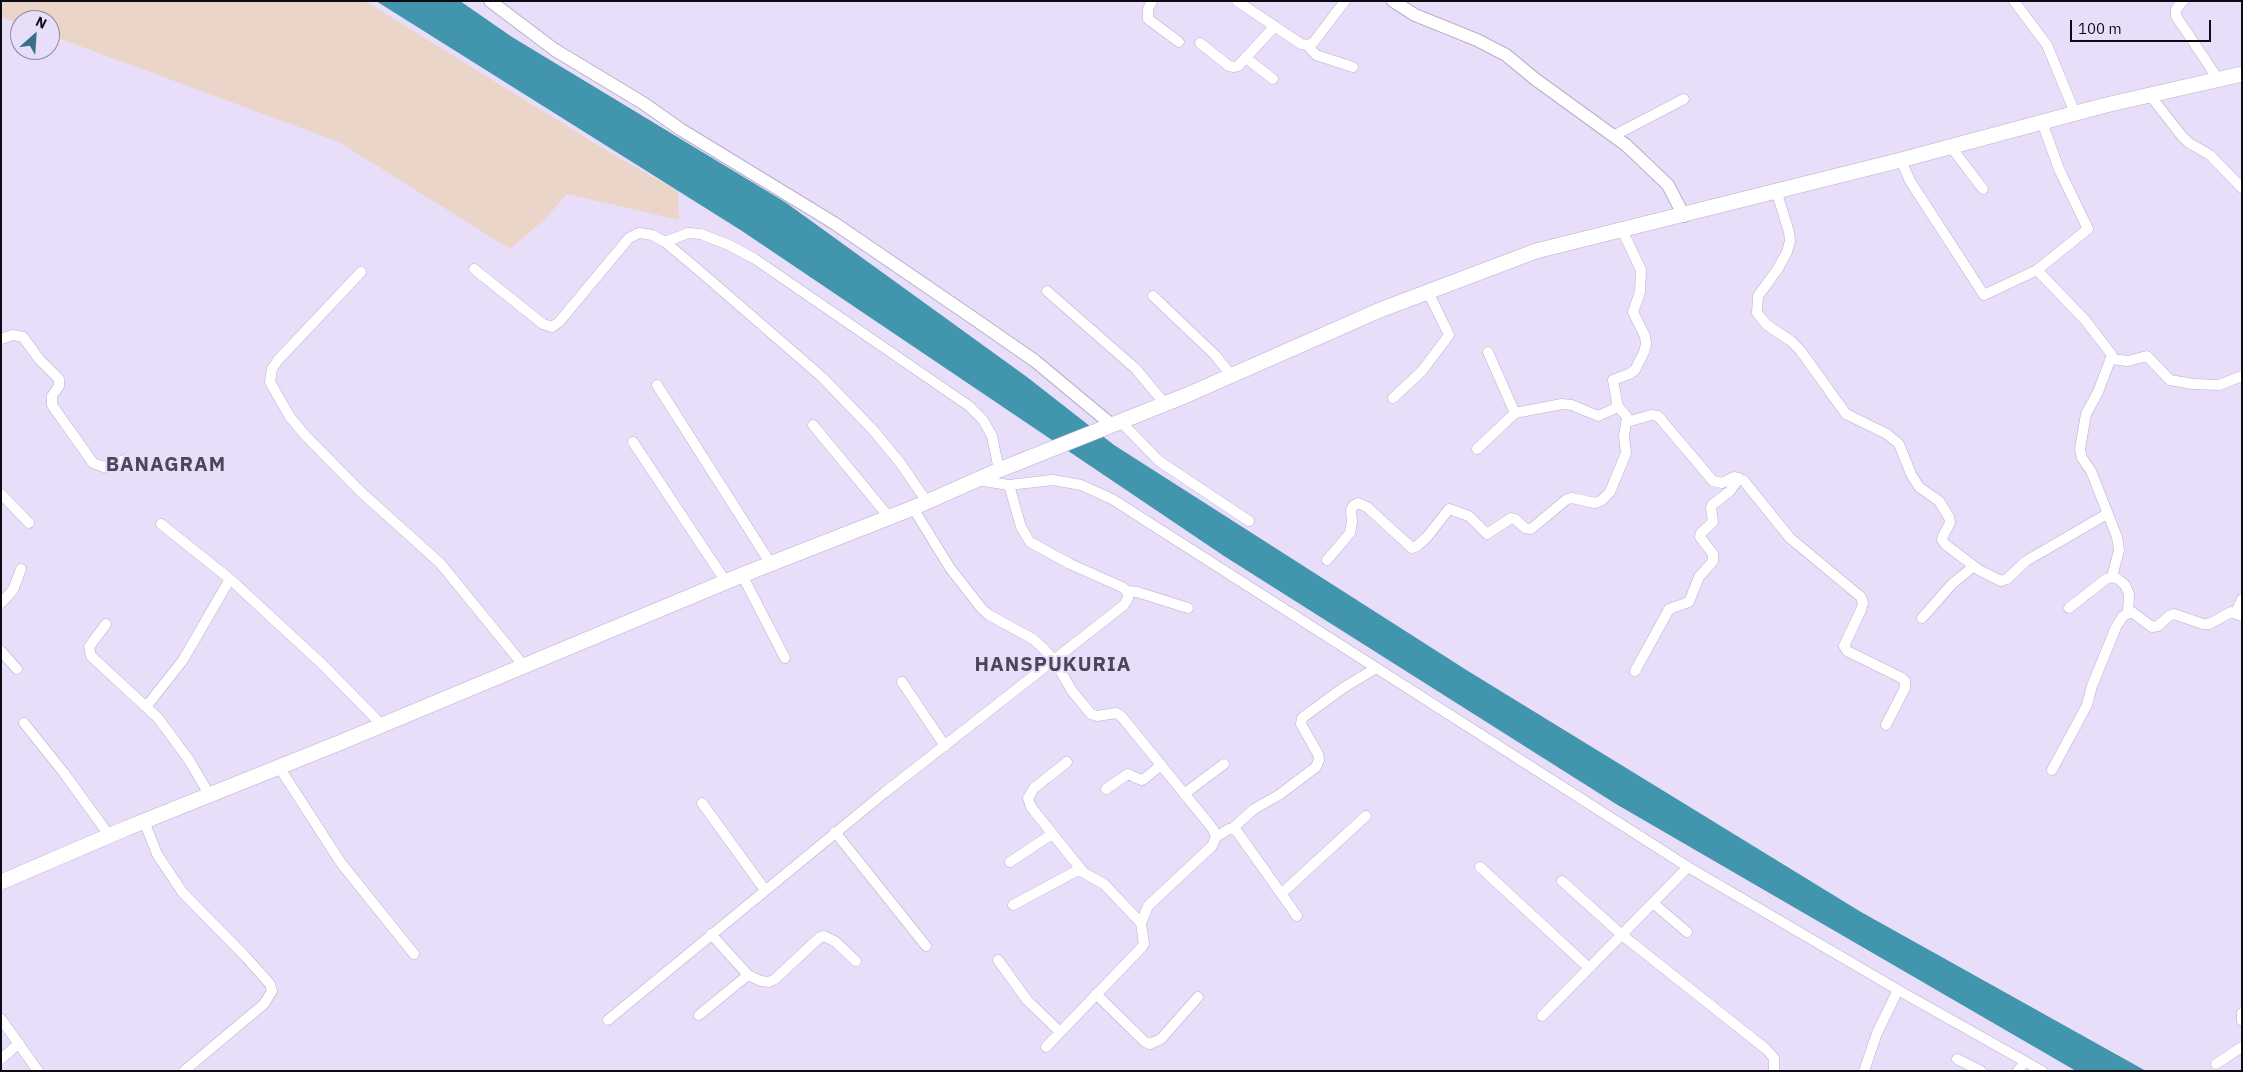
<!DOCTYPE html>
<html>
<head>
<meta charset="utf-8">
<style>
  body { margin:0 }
  #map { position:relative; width:2243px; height:1072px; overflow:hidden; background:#e9def9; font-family:"IBM Plex Sans",sans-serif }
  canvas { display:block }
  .frame { position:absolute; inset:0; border:2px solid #0e0a13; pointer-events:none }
  .north { position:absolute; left:10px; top:10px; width:50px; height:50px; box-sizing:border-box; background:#e9def9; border:1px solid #91899d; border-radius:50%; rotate:26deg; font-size:14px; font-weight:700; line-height:20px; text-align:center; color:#0e0a13 }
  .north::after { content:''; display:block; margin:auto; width:18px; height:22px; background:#357188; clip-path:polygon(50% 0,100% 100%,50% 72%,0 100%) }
  .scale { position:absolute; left:2070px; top:20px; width:141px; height:22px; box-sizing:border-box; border:2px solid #0e0a13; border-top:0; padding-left:6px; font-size:15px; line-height:18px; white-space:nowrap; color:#0e0a13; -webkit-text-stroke:4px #e9def9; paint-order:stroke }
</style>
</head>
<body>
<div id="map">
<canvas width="2243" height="1072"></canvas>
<div class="frame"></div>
<div class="north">N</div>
<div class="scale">100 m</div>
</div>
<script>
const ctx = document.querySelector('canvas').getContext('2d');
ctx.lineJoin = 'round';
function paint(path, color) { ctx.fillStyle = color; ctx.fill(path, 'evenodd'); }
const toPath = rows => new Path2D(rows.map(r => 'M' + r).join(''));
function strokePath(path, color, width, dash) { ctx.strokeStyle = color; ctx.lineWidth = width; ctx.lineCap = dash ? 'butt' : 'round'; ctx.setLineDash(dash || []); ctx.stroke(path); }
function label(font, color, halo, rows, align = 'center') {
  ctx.font = font + ' "IBM Plex Sans",sans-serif'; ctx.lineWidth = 4; ctx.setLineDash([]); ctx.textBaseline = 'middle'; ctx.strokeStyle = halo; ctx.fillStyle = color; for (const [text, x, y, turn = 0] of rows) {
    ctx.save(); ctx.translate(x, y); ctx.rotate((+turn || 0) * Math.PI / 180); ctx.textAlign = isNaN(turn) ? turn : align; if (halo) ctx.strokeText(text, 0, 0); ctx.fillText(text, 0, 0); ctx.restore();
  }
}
const industrial = toPath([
  [1,1,365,1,612,154,678,191,679,220,567,194,544,220,510,249,339,142,50,35,50,20,20,20,20,24,1,17]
]);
const water = toPath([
  [376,1,460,1,512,37,785,202,1027,377,1114,445,1468,671,1861,912,2146,1071,2076,1071,1616,804,1224,556,742,231]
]);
const minor = toPath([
  [1152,1,1148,9,1148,19,1179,42],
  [1237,1,1301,44,1307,45,1313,43,1345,1],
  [2014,1,2047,45,2075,113],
  [2183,1,2176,9,2176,16,2218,79],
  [1200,43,1229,66,1234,67,1238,66,1275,26],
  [1307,45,1316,55,1353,67],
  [1246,58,1273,79],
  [2149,94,2181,135,2189,143,2210,155,2242,188],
  [1615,135,1684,99],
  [1951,147,1983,189],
  [1901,160,1910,181,1984,295,2037,270,2088,229,2059,169,2042,122],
  [1776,190,1789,232,1790,241,1787,252,1777,270,1758,296,1757,313,1767,325,1791,341,1800,350,1846,414,1887,434,1899,444,1911,474,1919,487,1939,501,1949,517,1950,523,1943,536,1942,540,1946,545,1979,570,2001,581,2007,579,2026,561,2107,514],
  [665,242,688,233,701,234,729,245,755,259,969,406,983,420,992,436,999,470],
  [474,269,543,324,552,327,559,322,629,238,639,233,652,235,665,242,702,273,822,377,874,431,901,464,927,502],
  [2037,270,2085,320,2112,355,2098,392,2086,414,2080,449,2082,458,2091,471,2117,537,2119,550,2112,577],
  [361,272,278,360,272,369,270,382,290,417,304,434,361,492,440,563,524,666],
  [1047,291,1136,369,1165,404],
  [1153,296,1215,355,1232,376],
  [1,339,13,335,23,337,39,359,59,379,59,386,52,396,52,405,93,463,104,467,124,460],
  [1488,352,1515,413],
  [2112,359,2128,361,2147,356,2170,380,2193,384,2219,385,2242,376],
  [657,385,771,564],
  [1393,398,1422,371,1449,335,1428,292],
  [1120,421,1159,461,1249,521],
  [1627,422,1651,415,1658,416,1713,481,1722,483,1734,477,1744,481,1790,538,1861,597,1863,603,1861,610,1844,646,1847,651,1900,677,1905,681,1905,688,1886,725],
  [813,425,889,517],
  [633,442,726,582],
  [1477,449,1515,413,1562,404,1572,405,1598,416,1616,408,1617,402,1613,380,1629,374,1635,370,1644,352,1646,344,1645,336,1633,312,1640,292,1641,270,1622,230],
  [977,480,1009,485,1053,480,1081,485,1112,499,1688,867,1898,990,2042,1071],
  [1,494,29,523],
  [913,508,950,568,982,609,989,615,1033,639,1043,648,1054,660,1072,691,1091,714,1097,716,1116,713,1122,717,1213,829,1216,837,1212,846,1148,906,1141,923,1144,944,1141,948,1046,1047],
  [161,524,230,579,322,664,382,725],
  [1327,560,1350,533,1352,522,1351,510,1353,506,1358,503,1367,507,1412,548,1417,546,1427,537,1449,509,1469,516,1487,534,1511,518,1515,519,1525,528,1531,529,1567,499,1572,498,1595,503,1601,501,1610,492,1626,453,1624,436,1627,417,1617,405],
  [742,575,785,658],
  [1127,591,1137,592,1188,608],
  [1,603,13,590,21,569],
  [2069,608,2106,579,2112,577,2118,579,2125,585,2129,594,2128,612],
  [2236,612,2242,599],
  [1922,618,1952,584,1974,566],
  [106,624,89,647,91,656,158,718,189,760,210,796],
  [1,651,17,669],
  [1635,671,1667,613,1669,609,1689,602,1699,577,1713,561,1713,554,1700,537,1701,533,1713,522,1711,508,1712,505,1730,491,1739,478],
  [902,682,945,746],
  [146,707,183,660,230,579],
  [24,723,64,773,109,835],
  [1067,762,1034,788,1028,798,1031,807,1084,873,1104,884,1141,923],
  [279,767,341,863,414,954],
  [2052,770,2087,705,2092,686,2116,627,2123,616,2132,612,2152,627,2158,626,2169,616,2174,614,2203,624,2209,624,2231,612,2242,616],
  [1106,789,1128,774,1141,780,1144,779,1161,765],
  [1184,794,1224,764],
  [702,803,765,890],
  [144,821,157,854,183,893,245,956,270,984,272,991,264,1004,184,1071],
  [1233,828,1254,809,1279,795,1316,767,1319,760,1318,754,1301,724,1302,718,1343,688,1376,668],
  [835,832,926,946],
  [1216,837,1229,829,1236,830,1297,916],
  [1010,862,1052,834],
  [1480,867,1589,968],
  [1562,881,1622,935,1766,1049,1774,1058,1774,1071],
  [1282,893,1366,816],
  [1653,903,1687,932],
  [1013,905,1080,869],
  [711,934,748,975,761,981,769,982,775,979,819,938,824,936,836,942,856,961],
  [998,960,1027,1000,1060,1032],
  [1096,994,1145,1042,1150,1044,1161,1039,1198,997],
  [2242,1013,2242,1021],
  [699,1015,748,975],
  [1542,1016,1688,867],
  [1,1019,38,1071],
  [608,1020,884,793,1124,605,1128,598,1127,591,1122,587,1070,564,1030,542,1021,527,1009,485],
  [1,1059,19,1043],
  [1957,1059,1981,1071],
  [2216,1064,2242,1047],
  [1864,1071,1877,1033,1898,990],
  [2018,1071,2021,1067]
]);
const tertiary = toPath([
  [490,1,555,50,643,103,680,129,834,223,976,320,1035,361,1112,425],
  [1393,1,1415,15,1477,40,1506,55,1535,79,1626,145,1668,185,1684,216]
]);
const secondary = toPath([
  [1,882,127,828,339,743,742,575,913,508,999,470,1187,395,1380,310,1536,251,1901,160,2106,105,2242,74]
]);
const districtNames = [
  ["BANAGRAM",166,465],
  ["HANSPUKURIA",1053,665]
];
paint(industrial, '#ead5c8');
paint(water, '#4195ad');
strokePath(minor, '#baafc9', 11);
strokePath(tertiary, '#baafc9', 14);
strokePath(secondary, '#baafc9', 16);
strokePath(minor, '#fff', 10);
strokePath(tertiary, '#fff', 12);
strokePath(secondary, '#fff', 15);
ctx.letterSpacing = '1px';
label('bold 20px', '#4e455b', '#e9def9', districtNames);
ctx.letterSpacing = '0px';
</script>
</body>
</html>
